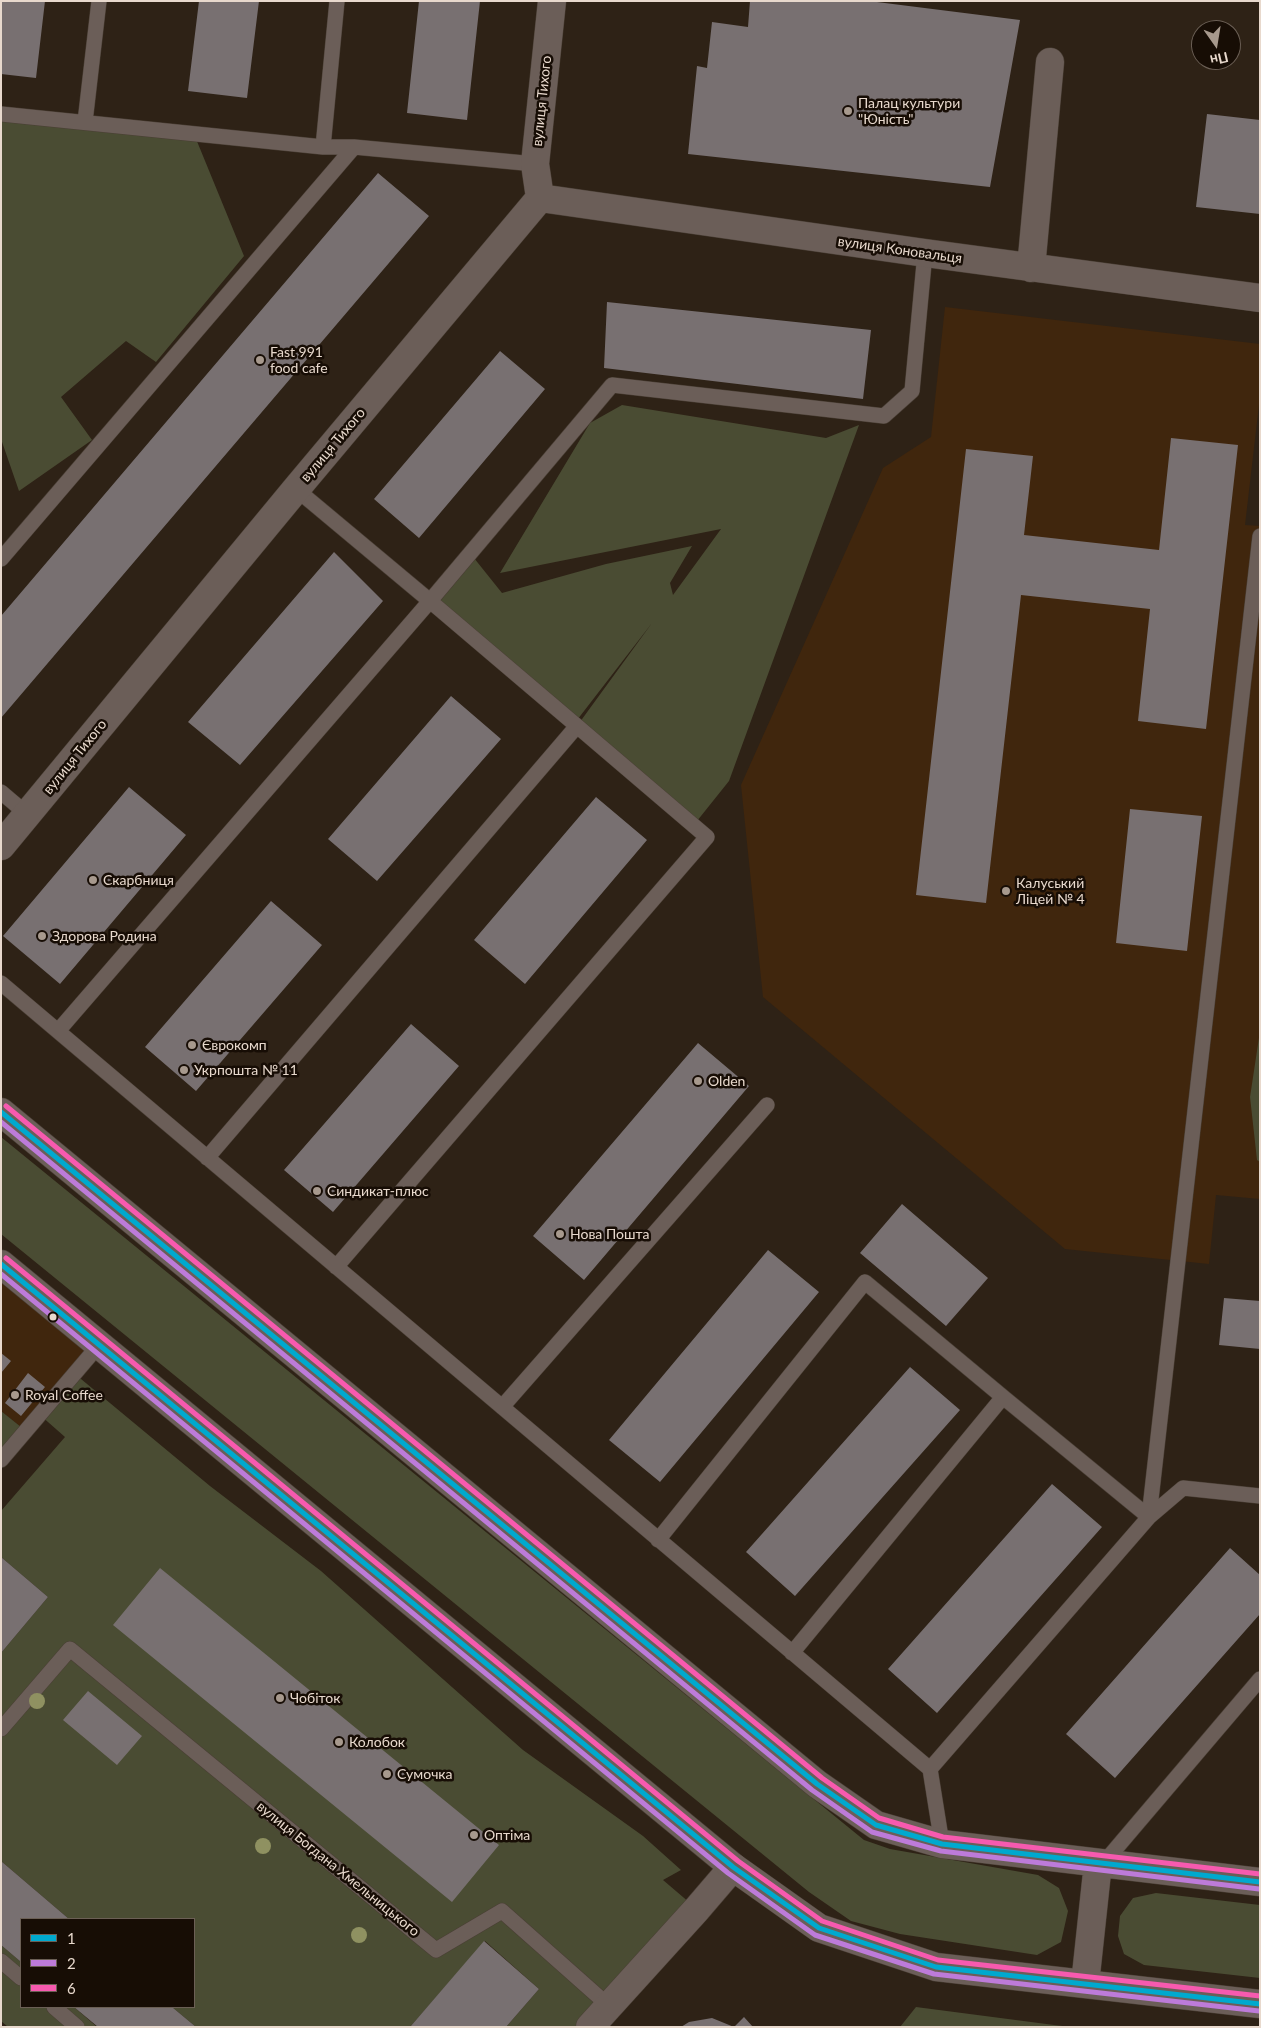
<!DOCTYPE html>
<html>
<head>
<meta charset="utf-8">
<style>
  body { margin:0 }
  #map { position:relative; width:1261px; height:2028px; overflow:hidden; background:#2e2216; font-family:Lato,sans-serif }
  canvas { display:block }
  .frame { position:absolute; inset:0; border:2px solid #e8d9cd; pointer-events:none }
  .legend { position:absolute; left:20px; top:1918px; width:175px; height:90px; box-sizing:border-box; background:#170d05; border:1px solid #6b5f55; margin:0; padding:6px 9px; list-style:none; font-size:15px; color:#e8d9cd }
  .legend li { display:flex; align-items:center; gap:10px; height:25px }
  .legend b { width:25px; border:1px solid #6b5f55 }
  .north { position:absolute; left:1191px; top:20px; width:50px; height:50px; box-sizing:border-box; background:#170d05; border:1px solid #6b5f55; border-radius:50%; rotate:167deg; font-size:14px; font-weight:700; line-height:20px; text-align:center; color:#e8d9cd }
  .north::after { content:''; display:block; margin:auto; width:18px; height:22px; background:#a7998d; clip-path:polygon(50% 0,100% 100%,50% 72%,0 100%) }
</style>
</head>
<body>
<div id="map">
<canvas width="1261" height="2028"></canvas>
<div class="frame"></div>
<ul class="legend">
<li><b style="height:6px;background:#00a9ce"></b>1</li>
<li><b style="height:6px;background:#bd7bd9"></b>2</li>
<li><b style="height:6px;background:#f75aaf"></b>6</li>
</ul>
<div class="north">Пн</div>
</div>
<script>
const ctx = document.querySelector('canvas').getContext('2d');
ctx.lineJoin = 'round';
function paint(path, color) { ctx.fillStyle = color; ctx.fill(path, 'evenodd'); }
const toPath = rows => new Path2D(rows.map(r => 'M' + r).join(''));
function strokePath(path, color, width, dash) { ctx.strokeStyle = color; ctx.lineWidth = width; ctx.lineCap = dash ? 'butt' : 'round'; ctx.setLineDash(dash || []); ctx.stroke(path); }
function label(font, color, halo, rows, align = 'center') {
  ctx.font = font + ' Lato,sans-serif'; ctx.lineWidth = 5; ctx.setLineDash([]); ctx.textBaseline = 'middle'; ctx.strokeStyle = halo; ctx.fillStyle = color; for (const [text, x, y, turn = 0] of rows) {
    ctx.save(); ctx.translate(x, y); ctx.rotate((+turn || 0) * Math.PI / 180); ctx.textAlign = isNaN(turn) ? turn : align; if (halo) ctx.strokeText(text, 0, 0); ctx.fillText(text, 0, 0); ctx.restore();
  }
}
const built = toPath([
  [945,307,1260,344,1260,396,1245,525,1260,526,1260,1199,1216,1195,1209,1264,1065,1249,763,997,741,785,883,468,931,437],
  [1,1264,99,1345,26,1431,1,1411]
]);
const green = toPath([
  [1,115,194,134,244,256,156,362,126,341,61,397,92,440,19,491,1,439],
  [622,405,826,438,859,425,729,781,693,826,577,726,652,623,574,724,430,601,470,553,502,593,606,564,692,546,670,583,673,595,721,529,500,573,590,423],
  [1260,1031,1260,1162,1257,1160,1250,1097],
  [1,1137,864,1840,890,1849,1038,1875,1059,1888,1068,1911,1061,1942,1037,1955,900,1934,851,1921,809,1892,1,1234],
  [75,1374,210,1486,321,1571,523,1750,643,1836,681,1870,663,1880,697,1909,590,2027,506,2027,539,1989,485,1941,410,2027,196,2027,172,2007,194,2007,194,1919,69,1919,1,1861,1,1653,48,1597,1,1557,1,1511,65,1437,40,1415],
  [1,1411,26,1431,1,1460],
  [1156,1893,1260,1905,1260,1978,1144,1965,1124,1954,1118,1936,1120,1916,1133,1898],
  [1,1945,21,1962,21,2007,74,2007,97,2027,8,2027,1,2021],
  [916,2007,1054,2025,1071,2027,900,2027]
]);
const building = toPath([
  [1,1,45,1,36,78,1,74],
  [199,1,259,1,247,98,188,91],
  [419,1,480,1,467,120,407,113],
  [750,1,869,1,1020,20,990,187,688,154,697,66,707,68,712,22,748,27],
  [1207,114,1260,120,1260,214,1196,207],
  [378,173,429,216,1,718,1,616],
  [607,302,871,330,863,399,604,368],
  [500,351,545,389,419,538,374,499],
  [1171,438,1238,445,1206,729,1138,721,1150,609,1021,595,986,903,916,895,966,449,1033,456,1024,535,1159,550],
  [334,552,383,601,240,765,188,722],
  [451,696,501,739,377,881,328,839],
  [129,787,186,835,60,984,3,936],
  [596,797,647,840,525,984,474,940],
  [1130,809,1202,816,1187,951,1116,943],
  [271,901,322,945,196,1091,145,1047],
  [411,1024,459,1066,333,1212,284,1170],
  [698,1043,749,1086,584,1280,533,1236],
  [902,1204,988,1278,946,1326,860,1253],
  [768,1250,819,1292,660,1482,609,1440],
  [1224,1298,1260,1301,1260,1349,1219,1345],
  [1,1353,11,1361,1,1373],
  [910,1367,960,1410,795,1596,746,1552],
  [28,1373,45,1387,21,1416,5,1403],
  [1052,1484,1102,1527,937,1713,888,1669],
  [1230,1548,1260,1575,1260,1614,1115,1778,1066,1734],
  [1,1557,48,1597,1,1653],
  [160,1568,499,1845,452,1902,113,1625],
  [88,1691,142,1736,117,1765,63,1720],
  [1,1861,69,1919,21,1919,21,1962,1,1945],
  [484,1941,539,1989,506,2027,410,2027],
  [74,2007,172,2007,196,2027,98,2027],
  [744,2017,753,2027,734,2027],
  [712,2018,734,2027,681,2027,689,2022]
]);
const service = toPath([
  [1,114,323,147,354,147,535,164],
  [85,122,99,1],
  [323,147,337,1],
  [1,559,354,147],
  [1,792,28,815],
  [1,983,930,1769,942,1844],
  [58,1031,430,601,296,489],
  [207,1158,577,726,430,601,612,385,884,416,912,391,925,253],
  [336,1267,707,837,577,726],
  [502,1407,767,1105],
  [1,1460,99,1345],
  [1149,1517,1260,536],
  [1149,1517,1183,1488,1260,1496],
  [658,1540,865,1282,1003,1397,792,1653],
  [1,1729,70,1649,436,1950,502,1911,609,2006],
  [930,1769,1149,1517,1003,1397],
  [1098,1863,1107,1859,1260,1679],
  [1,1961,21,1978],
  [54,2007,77,2027]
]);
const minor = toPath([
  [540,198,925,253,1260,298],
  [1031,268,1050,62],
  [1,846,296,489,540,198,535,164,552,1],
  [590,2027,697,1909,733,1867]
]);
const tertiary = toPath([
  [1,1112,817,1784,876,1825,942,1844,1260,1882],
  [1,1264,733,1867,819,1928,936,1967,1260,2004],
  [1085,1984,1098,1863]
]);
const bus1 = toPath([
  [1,1112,817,1784,876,1825,942,1844,1260,1882],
  [1,1264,733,1867,819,1928,936,1967,1260,2004]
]);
const bus2 = toPath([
  [1,1122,812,1790,872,1832,941,1851,1259,1889],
  [1,1274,728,1873,815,1935,934,1974,1259,2011]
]);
const bus3 = toPath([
  [6,1106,822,1778,879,1818,943,1837,1260,1874],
  [6,1258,738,1861,822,1921,938,1960,1260,1996]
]);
const trees = [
  [37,1701],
  [263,1846],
  [359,1935]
];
const markers = [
  [848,111,5,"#a7998d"],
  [260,360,5,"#a7998d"],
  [93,880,5,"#a7998d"],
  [1006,891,5,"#a7998d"],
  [42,936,5,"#a7998d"],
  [192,1045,5,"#a7998d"],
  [184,1070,5,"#a7998d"],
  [698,1081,5,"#a7998d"],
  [317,1191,5,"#a7998d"],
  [560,1234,5,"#a7998d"],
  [53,1317,4.5,"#e8d9cd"],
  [15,1395,5,"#a7998d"],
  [280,1698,5,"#a7998d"],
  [339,1742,5,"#a7998d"],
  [387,1774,5,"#a7998d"],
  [474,1835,5,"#a7998d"]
];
const streetNames = [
  ["вулиця Тихого",542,101,-84],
  ["вулиця Коновальця",900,250,8],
  ["вулиця Тихого",333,445,-50],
  ["вулиця Тихого",75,757,-51],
  ["вулиця Богдана Хмельницького",338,1869,39]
];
const poiNames = [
  ["Палац культури",858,103],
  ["\"Юність\"",858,119],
  ["Fast 991",270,352],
  ["food cafe",270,368],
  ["Скарбниця",103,880],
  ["Калуський",1016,883],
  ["Ліцей № 4",1016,899],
  ["Здорова Родина",52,936],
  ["Єврокомп",202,1045],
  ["Укрпошта № 11",194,1070],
  ["Olden",708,1081],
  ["Синдикат-плюс",327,1191],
  ["Нова Пошта",570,1234],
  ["Royal Coffee",25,1395],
  ["Чобіток",290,1698],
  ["Колобок",349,1742],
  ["Сумочка",397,1774],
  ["Оптіма",484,1835]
];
paint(built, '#40260d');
paint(green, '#4a4c33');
paint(building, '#787071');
strokePath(service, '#4a3f35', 16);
strokePath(minor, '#4a3f35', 29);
strokePath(tertiary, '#4a3f35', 29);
strokePath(service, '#6b5e58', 15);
strokePath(minor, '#6b5e58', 28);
strokePath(tertiary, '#6b5e58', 28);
strokePath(bus1, '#00a9ce', 5);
strokePath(bus2, '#bd7bd9', 5);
strokePath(bus3, '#f75aaf', 5);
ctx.fillStyle = '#8f9161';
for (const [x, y] of trees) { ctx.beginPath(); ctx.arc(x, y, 8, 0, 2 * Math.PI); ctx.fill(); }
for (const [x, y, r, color] of markers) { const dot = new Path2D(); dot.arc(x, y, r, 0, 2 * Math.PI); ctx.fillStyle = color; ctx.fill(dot); strokePath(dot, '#170d05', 2); }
label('14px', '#e8d9cd', '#170d05', streetNames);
label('14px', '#e8d9cd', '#170d05', poiNames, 'left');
</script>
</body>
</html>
